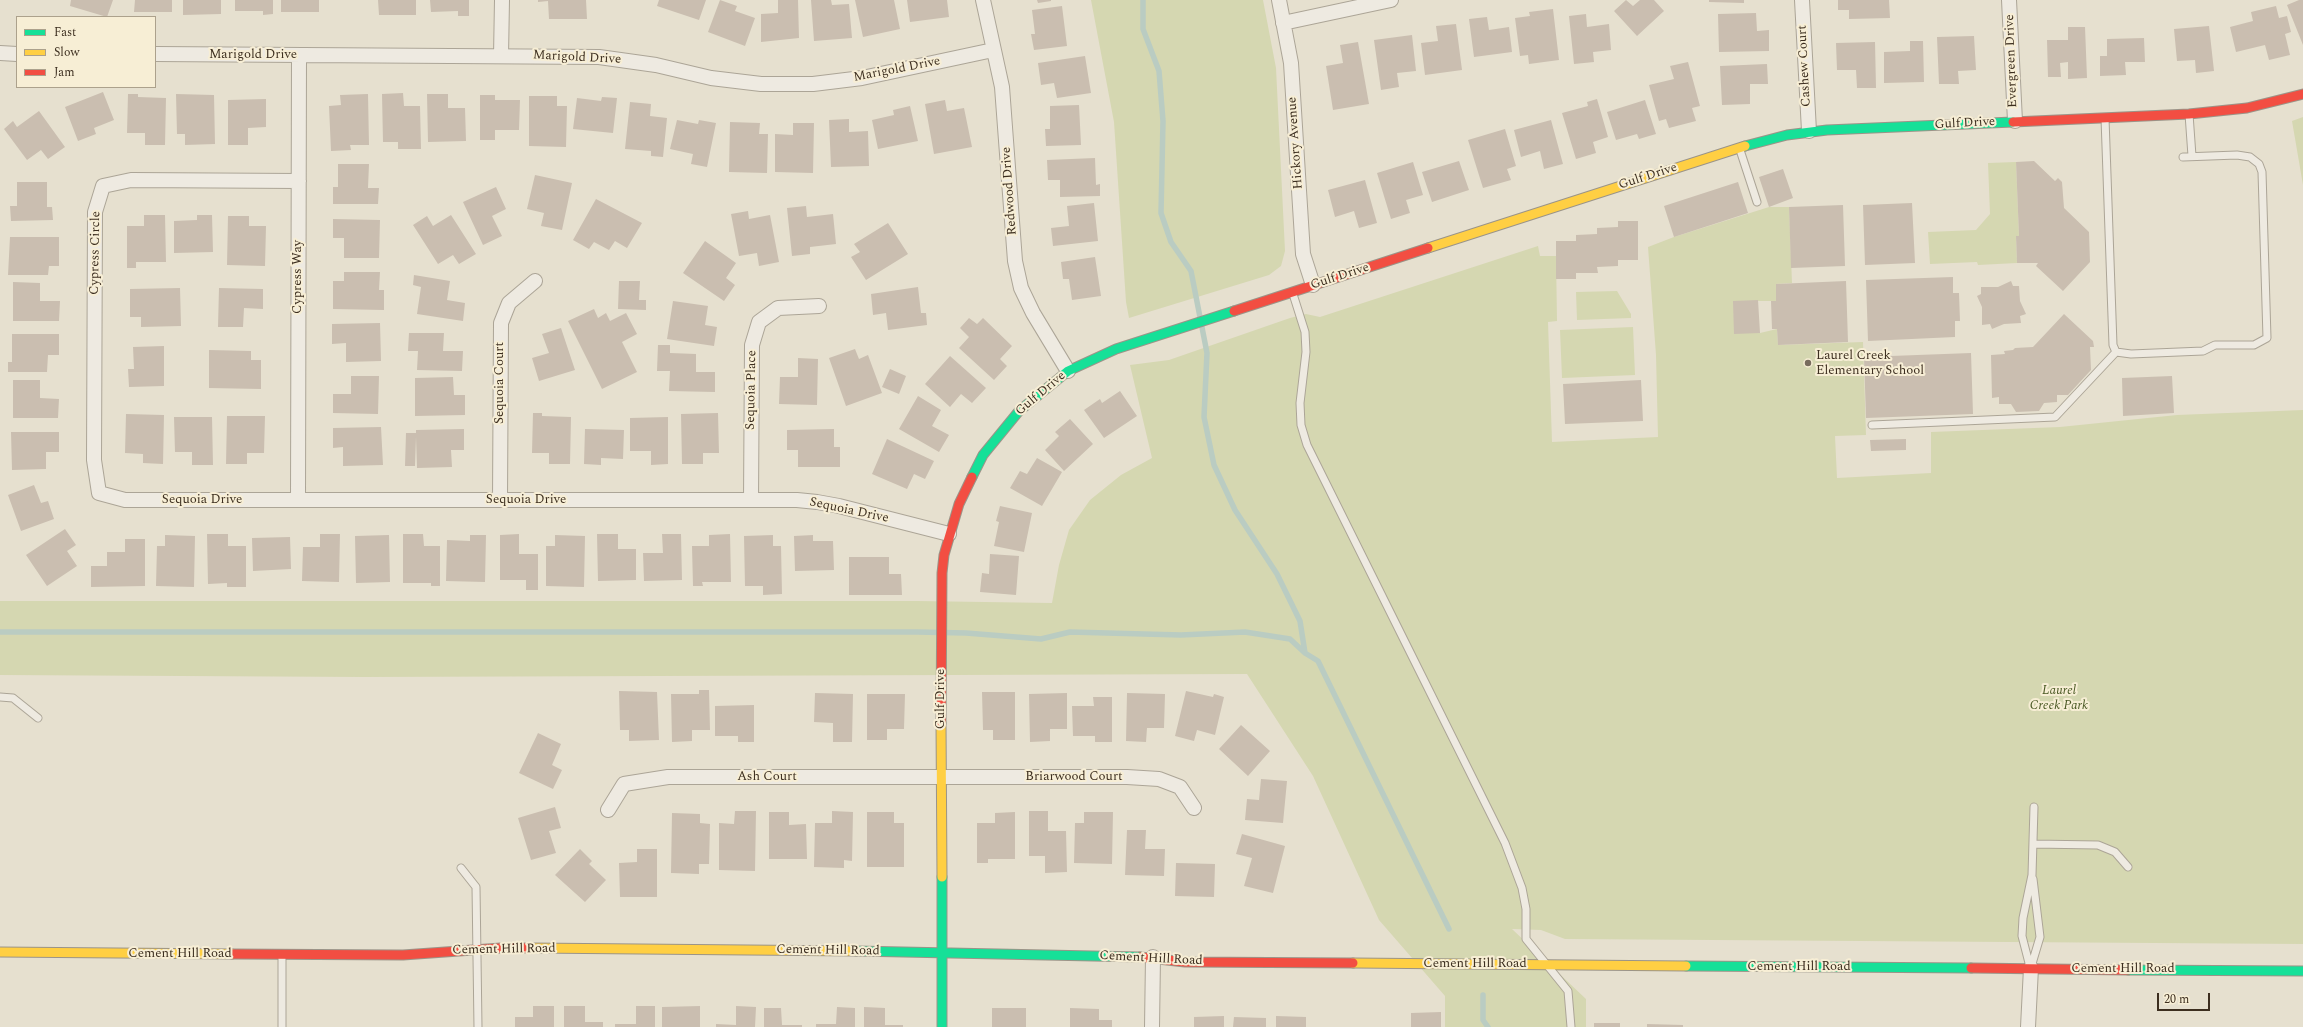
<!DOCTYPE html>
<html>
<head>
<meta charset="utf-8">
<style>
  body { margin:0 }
  #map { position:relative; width:2303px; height:1027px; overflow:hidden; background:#e6e0cf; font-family:Spectral,serif }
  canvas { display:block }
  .legend { position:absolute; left:16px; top:16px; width:140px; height:72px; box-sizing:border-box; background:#f7eed5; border:1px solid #aca18c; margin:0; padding:5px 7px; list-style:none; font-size:12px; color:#3c2e1f }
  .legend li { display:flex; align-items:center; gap:8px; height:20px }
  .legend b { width:20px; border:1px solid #aca18c }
  .scale { position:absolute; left:2157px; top:993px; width:53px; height:18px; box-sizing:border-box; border:2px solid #3c2e1f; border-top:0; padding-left:5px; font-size:12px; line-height:14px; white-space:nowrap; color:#3c2e1f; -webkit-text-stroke:3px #f7eed5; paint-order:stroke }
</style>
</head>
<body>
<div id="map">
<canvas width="2303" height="1027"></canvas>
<ul class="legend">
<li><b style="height:5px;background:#16e098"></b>Fast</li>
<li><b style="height:5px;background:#ffcf43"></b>Slow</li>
<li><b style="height:5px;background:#f24e42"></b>Jam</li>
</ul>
<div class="scale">20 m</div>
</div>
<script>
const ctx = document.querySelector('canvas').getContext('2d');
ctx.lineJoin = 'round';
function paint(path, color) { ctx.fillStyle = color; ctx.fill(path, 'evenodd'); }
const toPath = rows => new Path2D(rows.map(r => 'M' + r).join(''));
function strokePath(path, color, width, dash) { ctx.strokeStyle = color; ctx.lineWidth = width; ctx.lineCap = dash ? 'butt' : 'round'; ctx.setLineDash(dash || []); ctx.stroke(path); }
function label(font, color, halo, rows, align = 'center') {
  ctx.font = font + ' Spectral,serif'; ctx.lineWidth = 4; ctx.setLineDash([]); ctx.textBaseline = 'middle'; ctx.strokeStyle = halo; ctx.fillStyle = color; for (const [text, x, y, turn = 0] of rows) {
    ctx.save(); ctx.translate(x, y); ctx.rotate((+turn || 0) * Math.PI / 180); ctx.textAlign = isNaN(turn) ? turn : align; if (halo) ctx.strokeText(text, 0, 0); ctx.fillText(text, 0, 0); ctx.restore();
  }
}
const green = toPath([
  [1091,0,1263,0,1276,68,1285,251,1281,266,1269,275,1129,318,1126,302,1114,122],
  [2303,117,2303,185,2292,121],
  [2016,162,2019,236,2016,236,2017,263,1978,265,1977,262,1930,264,1928,232,1976,230,1990,214,1988,163],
  [1769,207,1789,207,1792,283,1776,284,1776,301,1733,301,1760,333,1777,329,1778,345,1863,342,1866,435,1835,436,1837,478,1931,473,1931,432,2060,427,2177,415,2303,410,2303,944,1565,939,1541,930,1512,929,1586,999,1586,1027,1445,1027,1445,996,1379,920,1313,776,1247,674,364,677,0,675,0,601,917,601,1052,603,1059,565,1069,530,1090,500,1121,475,1152,458,1130,365,1169,360,1290,318,1306,314,1320,317,1538,246,1540,256,1556,256,1557,321,1548,322,1552,442,1658,437,1656,355,1648,247,1674,237],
  [1617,291,1631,314,1631,318,1577,320,1576,292],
  [1633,327,1635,375,1562,378,1560,330]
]);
const stream = toPath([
  [1143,0,1143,29,1159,71,1163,121,1161,213,1171,242,1191,271,1207,353,1204,417,1214,465,1235,510,1277,574,1300,621,1305,653,1318,661,1449,929],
  [0,632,917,632,966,633,1041,639,1070,632,1181,635,1245,632,1290,639,1305,653],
  [1483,995,1483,1020,1488,1027]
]);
const building = toPath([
  [71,0,113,0,107,17,70,6],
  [135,0,172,0,172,12,134,12],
  [183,0,221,0,221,14,183,15],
  [235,0,273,0,273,14,263,15,263,11,235,11],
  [281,0,319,0,319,12,281,12],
  [378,0,416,0,416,15,379,15],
  [430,0,469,0,469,16,458,16,458,11,431,12],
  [538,0,586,0,587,19,549,19,548,1,538,2],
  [659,0,706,0,699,20,657,6],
  [720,0,737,6,735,11,755,18,745,46,708,32],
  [778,0,798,0,799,38,761,42,761,14,778,13],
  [811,0,831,0,832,5,849,4,852,38,814,41],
  [855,0,894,0,900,29,863,37],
  [907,0,947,0,949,17,910,22],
  [1037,0,1051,0,1051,1,1038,3],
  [1626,0,1633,6,1640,0,1654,0,1664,11,1637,36,1614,11],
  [1709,0,1744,0,1744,3,1709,2],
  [1838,0,1889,0,1890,18,1849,19,1849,10,1838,10],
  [2299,0,2303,0,2303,45,2287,5],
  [1062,6,1067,46,1034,50,1031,34,1035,34,1032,10],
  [2276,6,2279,18,2287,16,2291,32,2285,34,2290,55,2269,60,2265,45,2236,52,2230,27,2253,21,2251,12],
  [1553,9,1559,60,1529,64,1528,55,1520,56,1515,18,1530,16,1529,12],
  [1756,13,1757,31,1769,30,1769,51,1719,52,1718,14],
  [1586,14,1587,27,1609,24,1611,50,1593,52,1594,62,1574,64,1569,16],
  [1487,17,1489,30,1509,27,1512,52,1474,57,1469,19],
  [1456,24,1462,70,1425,75,1421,43,1438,41,1436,26],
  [2209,26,2214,71,2196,73,2195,60,2177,61,2174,29],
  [2068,27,2085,27,2087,78,2068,79,2068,62,2060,63,2061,77,2048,77,2047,40,2068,40],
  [1412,35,1416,71,1397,73,1399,87,1381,90,1374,40],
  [1974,36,1976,70,1958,71,1959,84,1939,84,1937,37],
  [2144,38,2145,62,2125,62,2126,75,2100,76,2100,56,2107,56,2107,39],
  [1910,41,1923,41,1924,82,1884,83,1884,52,1910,51],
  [1358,42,1369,104,1333,110,1326,66,1343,63,1340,45],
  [1875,42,1876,88,1857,88,1856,70,1837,70,1836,43],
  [1085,56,1091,93,1057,98,1054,83,1041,85,1038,63],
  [1688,62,1700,106,1692,108,1696,121,1669,128,1666,119,1659,121,1649,85,1674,79,1670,66],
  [1767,64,1768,84,1750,84,1750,104,1722,105,1720,66],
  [103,92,114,120,94,128,96,134,78,141,65,107],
  [403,93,404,106,420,106,421,149,398,149,398,142,383,142,382,94],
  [128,94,138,94,138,97,166,98,165,145,145,145,145,133,127,133],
  [176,94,214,95,215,144,185,145,185,134,177,134],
  [368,94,369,145,350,145,351,150,331,151,329,106,341,105,340,95],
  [427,94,448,94,448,108,465,108,466,141,428,142],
  [480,95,495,95,495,100,520,100,519,130,495,130,495,140,480,140],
  [529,96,557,96,557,106,567,106,566,147,529,146],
  [602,97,617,98,613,133,573,129,577,98,601,101],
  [266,99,266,127,248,128,248,145,228,145,228,100],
  [1597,99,1608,137,1593,142,1596,153,1576,159,1562,113,1588,106,1587,102],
  [945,100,947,111,964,108,972,147,934,154,925,104],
  [1645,100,1656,134,1639,139,1637,134,1616,140,1607,112],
  [630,102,651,104,650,116,667,118,663,157,651,156,651,151,625,149],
  [1079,105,1081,145,1046,146,1045,129,1050,129,1050,106],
  [910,106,918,141,878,149,872,120,894,115,893,110],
  [39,111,65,147,48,159,41,150,27,160,4,129,13,121,17,127],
  [849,119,849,132,868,131,869,166,831,167,829,120],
  [677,120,698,124,699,120,716,123,707,167,691,164,693,154,670,149],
  [1551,120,1563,164,1544,169,1540,151,1521,157,1514,130],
  [730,122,760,123,759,134,768,134,767,173,729,172],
  [793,123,814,123,813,173,775,172,775,134,793,135],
  [1505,129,1516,166,1507,169,1511,180,1483,188,1468,140],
  [1095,158,1096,185,1100,184,1100,196,1060,197,1060,180,1048,180,1047,160],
  [1459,161,1469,190,1432,202,1422,172],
  [2034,161,2055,181,2058,178,2062,182,2064,208,2089,232,2090,262,2063,291,2036,266,2038,263,2017,263,2016,236,2019,236,2016,162],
  [1413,162,1423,195,1406,200,1410,213,1391,219,1377,173],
  [338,164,369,164,368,188,379,188,378,204,333,204,333,187,338,187],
  [1783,169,1793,198,1769,207,1759,177],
  [535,175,572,183,562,230,541,226,544,213,527,209],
  [1365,180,1377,223,1359,228,1354,211,1335,217,1328,190],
  [17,182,47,182,47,207,52,207,53,220,11,221,10,206,17,206],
  [1738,182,1748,213,1674,237,1664,206],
  [496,187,506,209,492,216,502,236,483,245,463,202],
  [596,199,642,223,627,248,615,241,609,250,594,242,589,249,573,240],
  [1094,203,1098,241,1053,246,1051,228,1069,226,1067,206],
  [1912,203,1915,263,1865,265,1863,205],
  [1843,205,1845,266,1791,268,1789,207],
  [806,206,807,217,833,214,836,244,810,247,810,254,792,256,787,208],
  [748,211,749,219,770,215,779,262,759,266,757,253,739,256,731,214],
  [144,215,165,215,166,262,136,262,136,268,127,268,127,226,144,226],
  [197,215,212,215,213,252,174,253,174,221,197,220],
  [451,215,476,254,459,264,453,255,438,264,413,225,427,216,433,226],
  [228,216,249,216,249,226,266,226,265,266,227,265],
  [333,219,380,220,379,258,344,258,344,238,333,238],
  [1618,221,1638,221,1638,260,1618,260,1618,266,1597,267,1598,273,1576,273,1576,279,1556,279,1556,241,1576,241,1576,235,1597,234,1597,228,1618,227],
  [888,223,908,254,866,280,851,257,860,252,854,244],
  [10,237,59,237,59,266,49,266,48,275,8,275],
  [705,241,736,263,726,278,735,285,724,301,683,273],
  [1095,257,1101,296,1072,300,1069,279,1063,279,1061,262],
  [344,272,380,272,379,290,384,290,384,310,333,309,333,281,344,281],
  [414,275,450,281,447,300,465,303,463,321,417,314,421,287,413,285],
  [1953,277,1953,293,1959,293,1960,321,1955,321,1955,337,1868,341,1866,280],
  [619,281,640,281,639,300,646,300,646,310,618,309],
  [1846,281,1848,342,1778,345,1777,329,1772,329,1771,301,1776,301,1776,284],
  [2011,281,2013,286,2019,286,2020,301,2026,314,2020,316,2021,323,2004,324,1992,329,1990,324,1982,325,1982,307,1977,296,1981,294,1981,287,1998,287],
  [13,282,40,283,40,301,60,301,59,321,13,321],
  [918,287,921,313,926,313,927,325,888,330,886,313,873,315,871,294],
  [180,288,181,326,141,327,141,317,130,317,130,289],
  [219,288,263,289,263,309,244,308,243,327,218,327],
  [1758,300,1760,333,1734,334,1733,301],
  [673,301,708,306,705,325,717,327,714,346,667,339],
  [594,309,598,318,606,313,610,321,626,313,637,334,622,342,637,372,602,389,568,321],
  [2064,314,2093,341,2094,347,2090,347,2091,370,2068,395,2057,395,2057,402,2044,403,2039,411,2016,412,2011,404,1999,404,1999,397,1992,398,1991,355,2005,354,2004,351,2013,350,2015,348,2033,347],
  [969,318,977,324,983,318,1012,346,1000,359,1007,366,994,380,959,348,969,337,960,328],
  [380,323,381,361,346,362,346,343,332,344,332,324],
  [561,328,575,370,539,381,532,358,549,353,542,334],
  [409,333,444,333,443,351,463,351,462,371,417,370,418,351,408,351],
  [12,334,59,334,59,355,48,355,47,372,8,372,8,362,12,362],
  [658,345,670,345,670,353,696,354,696,372,715,372,715,392,669,391,670,371,657,371],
  [164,346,164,386,129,387,128,369,134,369,133,347],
  [855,349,859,359,868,355,882,393,846,406,829,358],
  [209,350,251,351,251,360,261,360,261,389,209,388],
  [1971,353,1973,414,1866,418,1864,357],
  [950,356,986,388,972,403,961,394,950,407,925,384],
  [798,358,818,359,817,405,779,404,780,377,798,377],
  [890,369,906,376,899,394,882,387],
  [351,376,379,376,378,414,333,413,333,394,351,394],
  [2172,376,2174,413,2123,416,2122,378],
  [453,377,454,395,465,395,465,415,415,416,415,378],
  [13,380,40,380,40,398,59,399,58,418,13,418],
  [1641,380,1643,421,1565,424,1563,384],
  [1120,391,1137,416,1104,438,1084,410,1100,399,1102,403],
  [918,396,941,410,932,426,949,435,939,452,899,429],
  [533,413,542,413,542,416,571,417,570,464,549,464,549,453,532,453],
  [718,413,719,453,703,453,703,464,682,464,681,414],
  [126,414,164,415,163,464,143,463,143,454,125,453],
  [227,416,265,416,264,453,247,453,247,464,226,464],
  [174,417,212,417,213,465,192,465,192,452,175,452],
  [668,417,668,464,651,465,651,451,630,451,630,418],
  [1070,419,1093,444,1064,471,1045,450,1059,436,1055,432],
  [381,427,383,465,343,466,343,447,333,448,333,428],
  [464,429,464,450,451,450,452,467,417,468,416,437,415,466,405,466,406,433,416,433,416,430],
  [585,429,624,430,623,459,601,458,601,465,584,464],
  [834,429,834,447,840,447,840,467,798,467,798,450,787,450,787,430],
  [11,432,59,432,59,452,46,452,46,469,12,470],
  [887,439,934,461,925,479,914,474,907,489,872,474],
  [1906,439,1906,450,1871,451,1870,440],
  [1037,458,1062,472,1042,506,1010,488,1020,471,1027,474],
  [34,485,41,503,48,501,54,519,21,531,8,495],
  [1000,506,1032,513,1024,552,994,546,999,522,996,521],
  [65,529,76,545,67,551,77,566,47,586,26,555],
  [207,534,228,534,228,546,246,546,246,587,227,587,227,583,208,584],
  [320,534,340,534,339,582,302,581,303,547,320,547],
  [403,534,423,534,424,546,440,546,440,586,431,586,431,583,403,583],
  [519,534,519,554,538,554,538,590,526,590,526,580,500,580,500,535],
  [597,534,618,534,618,549,636,549,636,580,598,581],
  [662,534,681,534,682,580,644,581,643,553,663,553],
  [730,534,731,582,702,582,703,586,693,586,692,546,709,546,709,535],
  [165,535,195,536,194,587,156,586,157,546,165,546],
  [389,535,390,582,356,583,355,536],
  [470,535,486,535,485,582,446,581,447,540,470,541],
  [555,535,585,536,584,587,546,586,546,546,555,546],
  [773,535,773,546,781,546,782,594,763,595,763,586,745,586,744,536],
  [813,535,813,541,833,541,834,570,795,571,794,536],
  [290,537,291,569,253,571,252,538],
  [125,539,145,539,145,586,91,587,91,566,107,566,107,552,125,552],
  [990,554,1019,556,1016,595,980,592,982,573,989,574],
  [849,557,889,557,889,574,901,574,902,595,849,595],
  [699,690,709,690,710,730,692,730,692,741,672,742,671,694,699,694],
  [619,691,657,692,659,740,629,741,629,730,620,730],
  [1186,691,1213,697,1214,694,1224,697,1215,735,1197,730,1194,741,1175,736],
  [982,692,1015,692,1015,740,993,740,993,730,983,730],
  [815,693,853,694,852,742,833,742,833,723,814,722],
  [1067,693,1067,729,1050,729,1050,741,1030,742,1029,694],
  [1127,693,1165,694,1164,728,1147,728,1146,742,1126,741],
  [867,694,905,694,904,729,887,729,887,740,867,740],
  [1093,697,1112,697,1112,742,1095,742,1095,736,1073,736,1072,706,1094,706],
  [754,705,754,742,738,742,738,736,715,736,715,706],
  [1241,725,1270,751,1248,776,1219,749],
  [538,733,561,744,552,765,562,770,553,789,519,773],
  [1261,779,1287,781,1283,823,1245,820,1247,799,1259,800],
  [555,807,561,828,549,831,556,853,531,860,518,818],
  [735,811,756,811,755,871,719,870,719,823,734,824],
  [832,811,853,812,852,861,844,860,844,868,814,867,815,823,832,823],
  [1029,811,1048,811,1048,831,1066,831,1067,872,1045,873,1045,856,1029,856],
  [769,812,789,812,789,825,806,824,807,859,769,859],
  [867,812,894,812,894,823,904,823,904,867,867,867],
  [1015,812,1015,859,988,859,988,863,977,863,977,823,995,823,995,813],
  [1084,812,1113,812,1112,864,1074,863,1075,823,1084,823],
  [672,813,700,814,700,823,710,824,709,864,699,864,699,874,671,873],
  [1127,830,1146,830,1145,849,1165,849,1164,876,1125,875],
  [1242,834,1285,846,1273,893,1244,886,1252,858,1236,854],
  [580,849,592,861,589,864,606,880,585,902,555,875],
  [637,849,657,849,657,897,620,897,619,863,637,862],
  [1176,863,1215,864,1214,897,1175,896],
  [533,1006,554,1006,554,1027,515,1027,515,1017,533,1017],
  [564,1006,585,1006,585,1022,603,1022,603,1027,564,1027],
  [636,1006,655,1006,655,1027,615,1027,615,1024,636,1024],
  [700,1006,700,1027,662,1027,662,1007],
  [736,1006,756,1007,755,1027,716,1027,716,1024,736,1025],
  [837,1007,855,1008,855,1027,816,1027,816,1024,836,1024],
  [864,1007,885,1008,885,1025,903,1025,903,1027,864,1027],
  [764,1008,781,1008,782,1025,802,1025,802,1027,764,1027],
  [992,1008,1026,1008,1026,1027,992,1027],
  [1070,1008,1099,1009,1099,1020,1112,1020,1112,1027,1070,1027],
  [1441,1012,1441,1027,1411,1027,1411,1013],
  [1224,1016,1224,1027,1194,1027,1194,1017],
  [1276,1016,1306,1017,1306,1027,1276,1027],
  [1234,1017,1266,1018,1266,1027,1233,1027],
  [1594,1023,1620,1023,1620,1027,1594,1027],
  [1647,1024,1683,1025,1683,1027,1647,1027]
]);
const lane = toPath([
  [2189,114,2192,156],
  [2105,118,2113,345,2116,352,2131,354,2203,351,2215,345,2254,345,2267,338,2262,172,2259,164,2250,157,2237,155,2183,157],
  [1740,150,1757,202],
  [1293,294,1305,332,1306,352,1300,403,1301,425,1307,445,1505,843,1522,888,1526,909,1526,939,1568,991,1571,1027],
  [1872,425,2055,417,2116,352],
  [0,697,13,698,38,718],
  [2033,844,2098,845,2115,852,2128,867],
  [461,868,476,887,478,1027],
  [282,955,282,1027],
  [2030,967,2022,936,2023,918,2032,875,2034,807],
  [2031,967,2040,937,2033,879]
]);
const street = toPath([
  [983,0,1002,87,1015,261,1021,288,1033,313,1068,371],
  [1279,0,1291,63,1303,254,1313,285],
  [1802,0,1809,131],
  [2009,0,2015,121],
  [1283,23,1391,0],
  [0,53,17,54],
  [155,54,599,57,656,65,711,78,761,84,813,84,862,78,993,50],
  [501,56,502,0],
  [299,181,131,180,103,186,95,212,94,460,99,493,125,500,797,500,817,502,839,506,949,534],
  [298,500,299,55],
  [500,500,501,323,509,303,535,281],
  [751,500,752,345,759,322,778,308,819,306],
  [608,810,624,784,668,777,1127,777,1159,779,1180,787,1194,808],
  [1152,1027,1153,957],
  [2028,1027,2031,968]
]);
const fast = toPath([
  [1745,146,1787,135,1827,130,2013,122],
  [972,477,983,455,1019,411,1068,371,1116,349,1234,311],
  [942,877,942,1027],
  [856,951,1140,957],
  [1686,966,1971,968],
  [2128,970,2303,971]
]);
const slow = toPath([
  [1428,248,1745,146],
  [941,723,942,877],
  [531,948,856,951],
  [0,952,232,954],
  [1353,963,1686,966]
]);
const jam = toPath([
  [2013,122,2189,114,2247,108,2303,94],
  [1234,311,1428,248],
  [941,723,942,573,944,555,959,504,972,477],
  [232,954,403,955,501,948,531,948],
  [1140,957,1185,962,1353,963],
  [1971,968,2128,970]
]);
const markers = [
  [1808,363,4,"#786c5d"]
];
const streetNames = [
  ["Marigold Drive",253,55],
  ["Marigold Drive",577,58,3],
  ["Evergreen Drive",2012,61,-92],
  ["Cashew Court",1805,66,-93],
  ["Marigold Drive",897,70,-11],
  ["Gulf Drive",1965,124,-3],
  ["Hickory Avenue",1296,143,-94],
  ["Gulf Drive",1648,177,-18],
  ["Redwood Drive",1010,191,-94],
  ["Cypress Circle",96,253,-89],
  ["Cypress Way",298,277,-90],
  ["Gulf Drive",1340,277,-18],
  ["Sequoia Court",500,383,-90],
  ["Sequoia Place",752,390,-89],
  ["Gulf Drive",1041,394,-40],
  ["Sequoia Drive",202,500],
  ["Sequoia Drive",526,500],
  ["Sequoia Drive",849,511,12],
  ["Gulf Drive",941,699,-90],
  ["Ash Court",767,777],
  ["Briarwood Court",1074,777],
  ["Cement Hill Road",504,950,-1],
  ["Cement Hill Road",828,951,1],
  ["Cement Hill Road",180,954],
  ["Cement Hill Road",1151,959,3],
  ["Cement Hill Road",1475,964],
  ["Cement Hill Road",1799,967],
  ["Cement Hill Road",2123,969]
];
const poiNames = [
  ["Laurel Creek",1816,356],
  ["Elementary School",1816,371]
];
const parkNames = [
  ["Laurel",2059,691],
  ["Creek Park",2059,706]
];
paint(green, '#d5d7b1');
strokePath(stream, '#baccc2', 5.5);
paint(building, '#cabeb0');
strokePath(lane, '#aca597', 9);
strokePath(street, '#aca597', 16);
strokePath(fast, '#9b9488', 11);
strokePath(slow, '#9b9488', 11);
strokePath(jam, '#9b9488', 11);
strokePath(lane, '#eeeae1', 7);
strokePath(street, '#eeeae1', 14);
strokePath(fast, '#16e098', 9);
strokePath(slow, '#ffcf43', 9);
strokePath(jam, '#f24e42', 9);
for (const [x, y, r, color] of markers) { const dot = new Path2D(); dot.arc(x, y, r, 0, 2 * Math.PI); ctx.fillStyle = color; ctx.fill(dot); strokePath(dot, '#f7eed5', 1.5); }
label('13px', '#3c2e1f', '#f7eed5', streetNames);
label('13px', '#3c2e1f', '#f7eed5', poiNames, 'left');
label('italic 13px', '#4a5924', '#f7eed5', parkNames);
</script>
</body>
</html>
